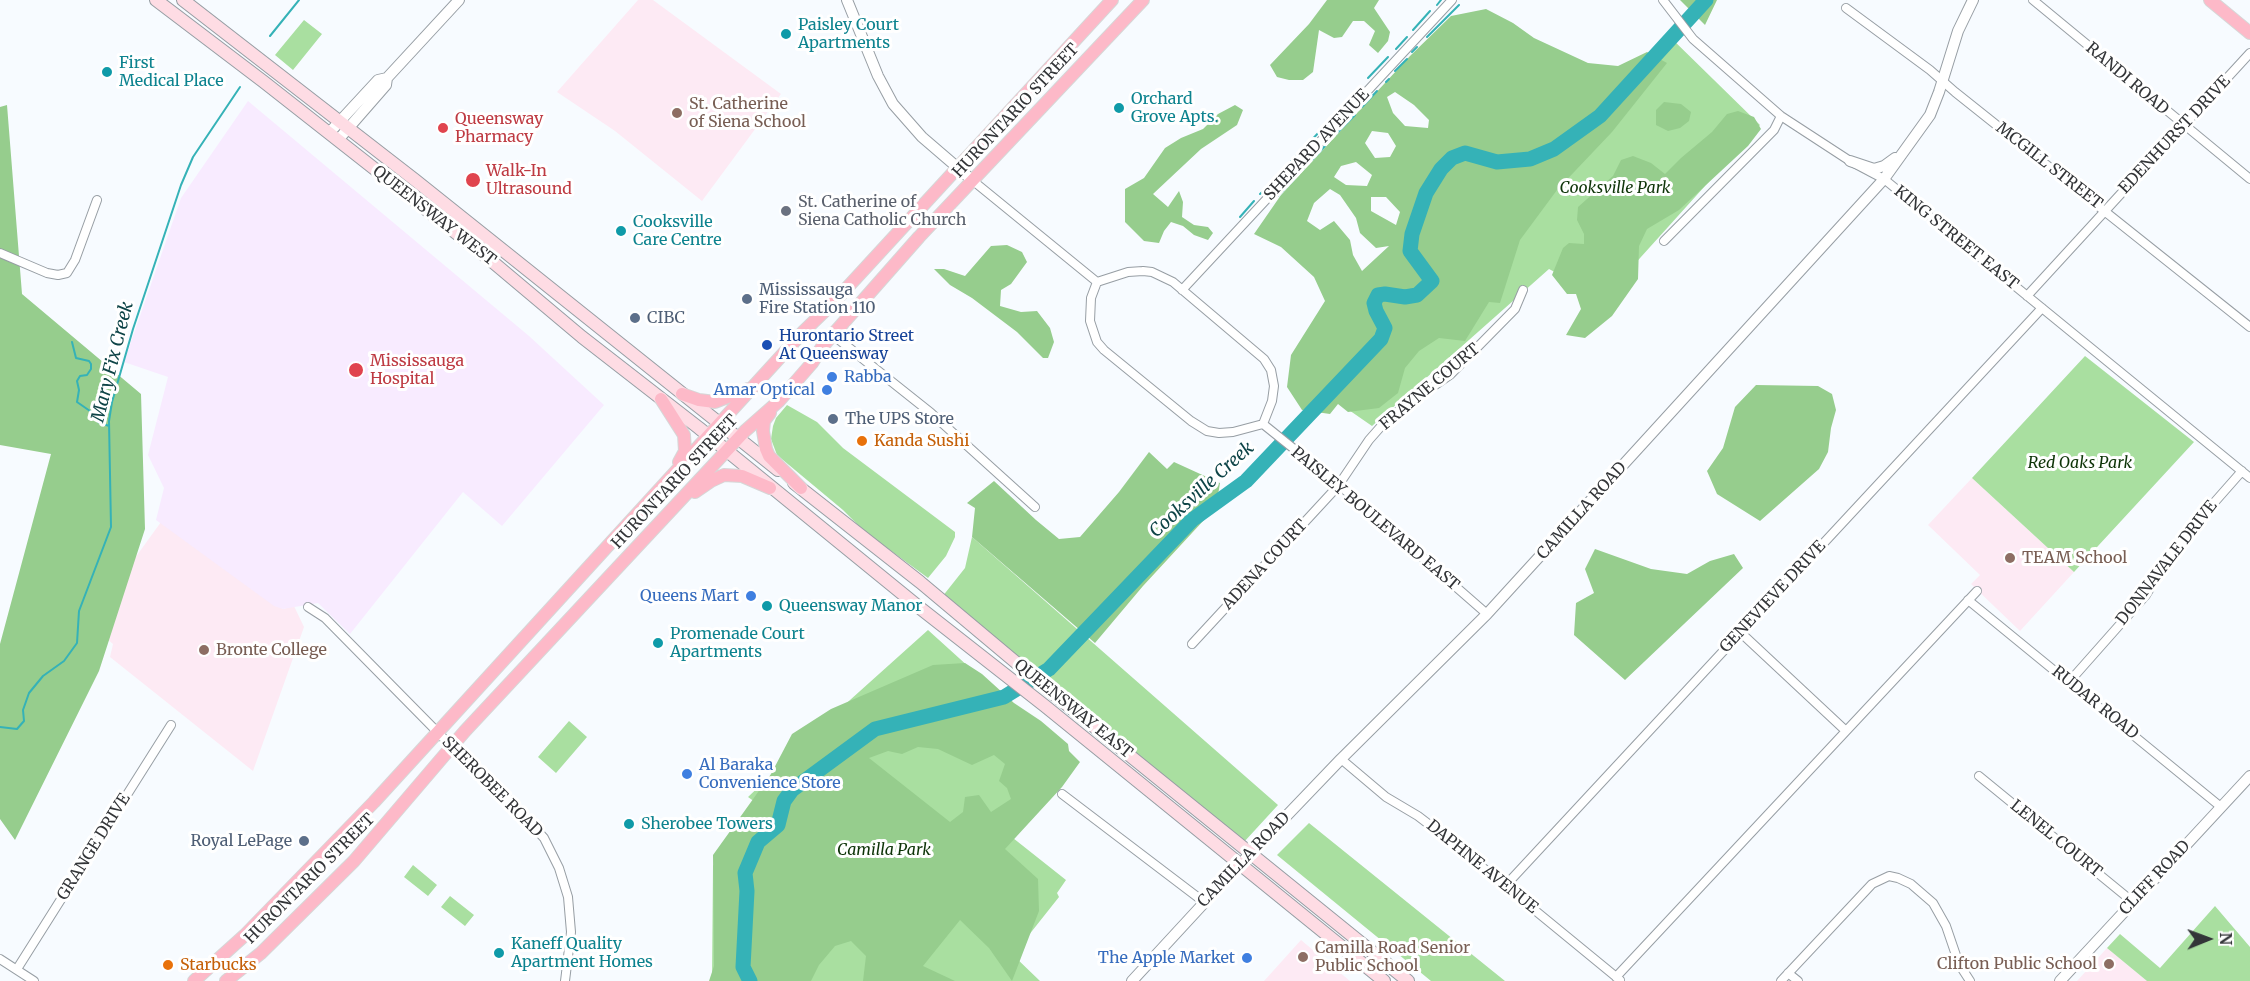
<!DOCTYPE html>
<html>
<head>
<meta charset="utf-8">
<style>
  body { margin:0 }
  #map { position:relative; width:2250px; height:981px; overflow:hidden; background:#f7fbff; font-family:Merriweather,serif }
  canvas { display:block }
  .north { position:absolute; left:2178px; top:909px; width:60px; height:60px; -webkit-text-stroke:4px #fff; paint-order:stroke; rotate:89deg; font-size:16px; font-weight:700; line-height:24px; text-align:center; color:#333538 }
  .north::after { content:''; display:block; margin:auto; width:21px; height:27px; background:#333538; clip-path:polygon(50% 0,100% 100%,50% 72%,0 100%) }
</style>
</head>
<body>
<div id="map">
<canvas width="2250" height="981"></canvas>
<div class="north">N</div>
</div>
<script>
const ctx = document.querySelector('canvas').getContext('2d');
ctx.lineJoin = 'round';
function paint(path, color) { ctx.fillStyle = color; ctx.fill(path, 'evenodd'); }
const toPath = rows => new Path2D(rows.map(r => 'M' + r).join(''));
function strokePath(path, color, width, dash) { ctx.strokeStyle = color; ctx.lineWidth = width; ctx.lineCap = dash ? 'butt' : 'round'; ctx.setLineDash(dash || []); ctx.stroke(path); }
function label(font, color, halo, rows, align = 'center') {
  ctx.font = font + ' Merriweather,serif'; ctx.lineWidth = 6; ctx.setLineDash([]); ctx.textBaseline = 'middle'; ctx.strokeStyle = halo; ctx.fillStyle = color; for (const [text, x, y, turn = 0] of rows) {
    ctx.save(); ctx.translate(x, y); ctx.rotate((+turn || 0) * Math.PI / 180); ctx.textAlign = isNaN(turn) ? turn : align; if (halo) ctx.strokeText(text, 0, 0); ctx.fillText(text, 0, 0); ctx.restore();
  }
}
const education = toPath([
  [638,0,653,0,781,94,702,201,615,131,557,92],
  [1972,478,2074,572,2020,631,1971,584,1980,575,1928,525],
  [161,522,283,609,294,606,304,627,253,771,110,657,113,644,88,623],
  [1301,940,1350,981,1264,981],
  [2107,948,2147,981,2077,981]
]);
const medical = toPath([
  [248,101,529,336,604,405,502,526,463,492,350,634,318,603,283,609,274,606,156,520,164,488,148,455,168,377,124,362,181,198]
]);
const green = toPath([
  [304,20,322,34,293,70,275,55],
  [1667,34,1760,125,1604,298,1549,269,1372,426,1333,399],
  [2085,356,2194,442,2074,572,1972,478],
  [787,405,817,422,843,448,955,532,955,537,946,556,928,578,864,531,843,510,777,455,771,439,773,426,776,418],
  [972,537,1278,805,1244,842,942,597,965,568],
  [928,630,1075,763,1013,838,1066,880,1057,893,1059,897,1013,955,1040,981,712,981,713,866,762,807,748,797,850,700],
  [569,721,587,737,556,773,538,757],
  [1309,823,1505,981,1431,981,1277,855],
  [413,865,437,885,428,896,404,877],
  [450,896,474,915,465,926,441,907],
  [2215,906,2250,947,2250,981,2147,981,2107,948,2120,934,2160,968]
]);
const forest = toPath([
  [1327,0,1379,0,1374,8,1390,32,1388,41,1378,53,1369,45,1375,31,1364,21,1353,21,1342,37,1334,38,1319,30,1313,72,1303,80,1289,80,1277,77,1270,65,1309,24],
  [1680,0,1717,0,1705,25],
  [1486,9,1513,23,1534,38,1588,63,1618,66,1647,52,1667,63,1612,132,1557,190,1520,240,1500,303,1489,302,1465,341,1439,338,1419,351,1405,368,1398,393,1379,408,1348,412,1338,404,1330,414,1302,410,1287,387,1291,355,1325,301,1314,277,1281,247,1254,234,1281,195,1410,56,1451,16],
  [1395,92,1414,105,1429,120,1428,128,1405,126,1393,113,1387,97],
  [1372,131,1388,133,1396,146,1390,157,1375,158,1365,143],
  [1356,162,1372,175,1367,186,1346,185,1334,177,1341,166],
  [1330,189,1340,195,1356,218,1360,233,1376,248,1389,246,1362,271,1353,255,1350,240,1334,221,1320,230,1307,221,1314,203],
  [1371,197,1386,197,1400,212,1396,225,1371,211],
  [1664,102,1681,104,1691,112,1689,121,1680,128,1668,131,1656,125,1656,110],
  [7,105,22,294,141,394,145,529,99,671,15,840,0,819,0,644,51,454,0,445,0,107],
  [1235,105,1243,110,1237,125,1201,149,1153,194,1168,207,1179,191,1183,202,1182,217,1194,225,1208,227,1213,233,1208,240,1194,235,1183,226,1171,222,1164,231,1159,243,1144,241,1125,222,1125,189,1144,178,1165,148,1181,138,1203,129,1218,114],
  [1738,111,1754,117,1761,129,1748,146,1679,210,1647,229,1639,246,1638,279,1612,316,1585,338,1566,335,1581,309,1576,294,1567,294,1552,275,1563,248,1569,243,1584,244,1584,234,1577,220,1578,207,1613,176,1621,160,1633,156,1651,163,1665,174,1681,158,1712,132,1727,114],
  [1007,245,1022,252,1027,262,1011,284,1001,290,1000,306,1021,312,1037,311,1050,328,1054,342,1048,358,1043,358,1017,332,972,298,950,285,934,269,944,269,965,276,991,246],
  [1756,385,1818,386,1832,394,1836,410,1831,428,1828,452,1819,469,1760,521,1717,494,1707,471,1723,448,1735,407],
  [1149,452,1167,469,1174,462,1220,483,1216,507,1143,586,1095,643,972,537,975,508,967,503,994,481,1036,520,1059,539,1080,537,1119,492],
  [1595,549,1651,569,1687,574,1710,561,1734,554,1743,568,1625,680,1574,635,1576,603,1594,593,1585,569],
  [965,663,982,674,1014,703,1041,721,1068,744,1069,751,1080,762,1062,787,1005,849,1038,879,1039,911,1012,981,989,948,960,920,923,966,955,981,863,981,866,956,851,941,835,946,819,965,811,981,709,981,714,966,713,855,771,774,792,734,831,709,933,665],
  [918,747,938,749,972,765,994,755,1005,764,999,781,1007,788,1011,799,991,812,979,795,965,797,963,812,950,822,869,758,888,751,902,754]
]);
const stream = toPath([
  [1437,5,1441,0],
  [1413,30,1430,11],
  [270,36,299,0],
  [1427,37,1459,5],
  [1396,49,1407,37],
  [1412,52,1417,47],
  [1395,71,1407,59],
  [1368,78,1388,57],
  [1386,82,1389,79],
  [1362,107,1377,91],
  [1332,118,1361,87],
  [1333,137,1355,115],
  [1306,146,1321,130],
  [1312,160,1325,146],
  [1301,171,1304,168],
  [1276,177,1298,154],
  [1260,194,1269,186],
  [1278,196,1295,178],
  [1240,217,1254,201],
  [72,342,76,358,89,361,91,364,91,369,87,375,80,376,77,381,79,390,77,402,90,411,98,422,109,426],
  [0,727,17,729,24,721,23,710,29,693,43,676,64,661,77,643,79,611,111,527,109,421,112,402,133,329,181,185,193,157,240,87]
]);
const river = toPath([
  [750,981,743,967,747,891,745,873,758,842,778,825,784,801,792,790,875,729,1004,697,1049,669,1192,520,1246,481,1381,339,1385,328,1376,311,1374,303,1378,295,1385,294,1405,297,1417,295,1432,281,1410,251,1412,234,1426,193,1441,169,1452,158,1465,153,1497,162,1530,159,1554,149,1600,116,1706,0]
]);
const minor = toPath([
  [1663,0,1693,39,1781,116,1850,161,1884,179,2250,478],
  [2033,0,2250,179],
  [1846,8,1930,70,1955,92,2250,327],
  [972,180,1097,282],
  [1664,241,1774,130,1781,116],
  [0,253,47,273,58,275,67,273,75,260,97,200],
  [1143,271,1152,272,1173,282,1264,359,1271,370,1274,386,1272,401,1263,424,1233,432,1219,433,1207,431,1191,421,1104,350,1097,342,1090,321,1091,298,1097,282,1128,272,1143,271],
  [1182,290,1452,0],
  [2027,296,2250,53],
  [833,335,931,413,1035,507],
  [1263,424,1345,490,1487,614],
  [1968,600,2221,807],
  [308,607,325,618,465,760,511,802,544,838,559,868,568,897,571,932,565,981],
  [1740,632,1846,731],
  [1192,644,1338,486,1369,440,1384,423,1402,408,1450,375,1515,309,1523,290],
  [2069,682,2146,595,2175,547,2242,471],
  [1341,759,1386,797,1418,816,1448,839,1620,980],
  [1979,776,2133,902],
  [1062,794,1204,902],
  [1506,885,2042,308],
  [0,959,34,981],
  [17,969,171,725],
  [1788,973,1798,981],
  [1616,977,1977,591],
  [1781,981,1872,884,1889,876,1898,878,1911,884,1933,903,1946,926,1959,964,1970,981]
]);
const tertiary = toPath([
  [847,0,878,76,893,104,922,137,972,180],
  [329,133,378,80,387,78],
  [338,140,386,85,387,78,459,0],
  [1850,161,1874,169,1884,166,1895,158],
  [1132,981,1227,878,1341,759,1487,614,1884,179,1930,115,1939,92,1958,31,1973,0],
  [2060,981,2250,776]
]);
const secondary = toPath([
  [156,0,264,82,488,258,582,337,699,428,920,608,1045,706,1384,981],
  [183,0,415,180,778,470],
  [794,483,920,582,1050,691,1408,981]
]);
const primary = toPath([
  [2210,0,2250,33],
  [682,394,699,400,715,402,748,389],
  [661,399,684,435,685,451,679,462],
  [770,413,764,421,763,431,766,449,769,456,801,488],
  [695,492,711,481,724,475,742,476,770,488],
  [194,981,245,935,374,802,804,331,834,302,1112,0],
  [226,981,261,953,354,861,465,731,745,431,779,401,812,363,822,347,919,237,1143,0]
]);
const markers = [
  [786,34,6,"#0f9aa8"],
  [107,72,6,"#0f9aa8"],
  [1119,108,6,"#0f9aa8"],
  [677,113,6,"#8d6e63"],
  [443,128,6,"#e0444e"],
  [473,180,8,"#e0444e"],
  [786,211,6,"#6b7280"],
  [621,231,6,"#0f9aa8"],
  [747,299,6,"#5c6f8a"],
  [635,318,6,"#5c6f8a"],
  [767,345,6,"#1a4fb4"],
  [356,370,8,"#e0444e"],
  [832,377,6,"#3f7fe0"],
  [827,390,6,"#3f7fe0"],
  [833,419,6,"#5c6f8a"],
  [862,441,6,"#e8710a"],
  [2010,558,6,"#8d6e63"],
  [751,596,6,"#3f7fe0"],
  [767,606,6,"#0f9aa8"],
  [658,643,6,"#0f9aa8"],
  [204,650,6,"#8d6e63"],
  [687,774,6,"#3f7fe0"],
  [629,824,6,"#0f9aa8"],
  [304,841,6,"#5c6f8a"],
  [499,953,6,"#0f9aa8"],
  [1303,957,6,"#8d6e63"],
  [1247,958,6,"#3f7fe0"],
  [2109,964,6,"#8d6e63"],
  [168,965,6,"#e8710a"]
];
const cultureNames = [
  ["Paisley Court",798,25],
  ["Apartments",798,43],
  ["First",119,63],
  ["Medical Place",119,81],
  ["Orchard",1131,99],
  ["Grove Apts.",1131,117],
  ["Cooksville",633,222],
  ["Care Centre",633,240],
  ["Queensway Manor",779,606],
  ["Promenade Court",670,634],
  ["Apartments",670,652],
  ["Sherobee Towers",641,824],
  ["Kaneff Quality",511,944],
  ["Apartment Homes",511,962]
];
const streetNames = [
  ["RANDI ROAD",2127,79,40],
  ["HURONTARIO STREET",1016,111,-47],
  ["EDENHURST DRIVE",2175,135,-47],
  ["SHEPARD AVENUE",1317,145,-47],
  ["MCGILL STREET",2049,166,38],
  ["QUEENSWAY WEST",434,216,38],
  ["KING STREET EAST",1956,238,39],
  ["FRAYNE COURT",1430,387,-40],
  ["HURONTARIO STREET",675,482,-47],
  ["CAMILLA ROAD",1582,511,-48],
  ["PAISLEY BOULEVARD EAST",1375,519,40],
  ["DONNAVALE DRIVE",2167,563,-52],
  ["ADENA COURT",1265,565,-47],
  ["GENEVIEVE DRIVE",1773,597,-47],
  ["RUDAR ROAD",2095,703,39],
  ["QUEENSWAY EAST",1073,709,39],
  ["SHEROBEE ROAD",492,787,45],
  ["LENEL COURT",2056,839,39],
  ["GRANGE DRIVE",94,847,-58],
  ["CAMILLA ROAD",1244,860,-46],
  ["DAPHNE AVENUE",1482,867,39],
  ["CLIFF ROAD",2155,878,-47],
  ["HURONTARIO STREET",310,879,-45]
];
const educationNames = [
  ["St. Catherine",689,104],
  ["of Siena School",689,122],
  ["TEAM School",2022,558],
  ["Bronte College",216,650],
  ["Camilla Road Senior",1315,948],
  ["Public School",1315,966],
  ["Clifton Public School",2097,964,"right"]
];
const healthNames = [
  ["Queensway",455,119],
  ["Pharmacy",455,137],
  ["Walk-In",486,171],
  ["Ultrasound",486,189],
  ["Mississauga",370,361],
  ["Hospital",370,379]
];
const parkNames = [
  ["Cooksville Park",1615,188],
  ["Red Oaks Park",2080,463],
  ["Camilla Park",884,850]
];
const worshipNames = [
  ["St. Catherine of",798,202],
  ["Siena Catholic Church",798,220]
];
const serviceNames = [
  ["Mississauga",759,290],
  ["Fire Station 110",759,308],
  ["CIBC",647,318],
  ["The UPS Store",845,419],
  ["Royal LePage",292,841,"right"]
];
const transitNames = [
  ["Hurontario Street",779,336],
  ["At Queensway",779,354]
];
const shopNames = [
  ["Rabba",844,377,"left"],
  ["Amar Optical",815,390],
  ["Queens Mart",739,596],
  ["Al Baraka",699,765,"left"],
  ["Convenience Store",699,783,"left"],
  ["The Apple Market",1235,958]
];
const foodNames = [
  ["Kanda Sushi",874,441],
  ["Starbucks",180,965]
];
const waterNames = [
  ["Mary Fix Creek",113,362,-76],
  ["Cooksville Creek",1202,490,-42]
];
paint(education, '#fdeaf4');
paint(medical, '#f8ebff');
paint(green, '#a9dfa0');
paint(forest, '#96cd8d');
strokePath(stream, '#35b2b7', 2);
strokePath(river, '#35b2b7', 15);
strokePath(minor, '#979ea4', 10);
strokePath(tertiary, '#979ea4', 12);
strokePath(secondary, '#979ea4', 14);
strokePath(primary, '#d6d7d7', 14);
strokePath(minor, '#fff', 8);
strokePath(tertiary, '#fff', 10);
strokePath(secondary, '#fedce4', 12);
strokePath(primary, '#fdb9c8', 12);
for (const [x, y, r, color] of markers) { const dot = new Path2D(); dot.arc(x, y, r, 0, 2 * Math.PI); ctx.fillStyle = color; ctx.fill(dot); strokePath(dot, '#fff', 2); }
label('16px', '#0d838f', '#fff', cultureNames, 'left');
label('16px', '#333538', '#fff', streetNames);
label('16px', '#785e54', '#fff', educationNames, 'left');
label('16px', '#be3a42', '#fff', healthNames, 'left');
label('italic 16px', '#0e3408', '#fff', parkNames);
label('16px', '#5b616d', '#fff', worshipNames, 'left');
label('16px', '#4e5e75', '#fff', serviceNames, 'left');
label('16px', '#164399', '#fff', transitNames, 'left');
label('16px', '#366cbe', '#fff', shopNames, 'right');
label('16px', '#c56008', '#fff', foodNames, 'left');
label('italic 18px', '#0e4447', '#fff', waterNames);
</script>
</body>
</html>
